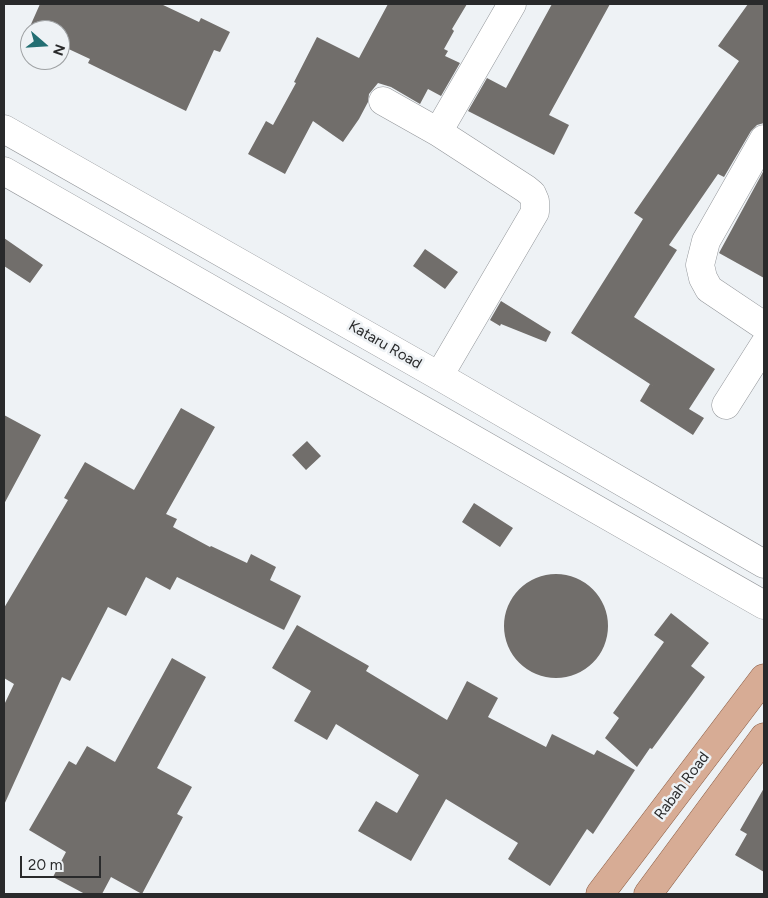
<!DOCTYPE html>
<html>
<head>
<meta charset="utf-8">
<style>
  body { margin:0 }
  #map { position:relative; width:768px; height:898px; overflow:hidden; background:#eef2f5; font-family:Figtree,sans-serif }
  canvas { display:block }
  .frame { position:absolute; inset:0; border:5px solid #292a2b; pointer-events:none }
  .north { position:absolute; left:20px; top:20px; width:50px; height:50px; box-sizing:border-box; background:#eef2f5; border:1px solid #9fa2a4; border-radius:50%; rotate:109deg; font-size:14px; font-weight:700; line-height:20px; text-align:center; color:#292a2b }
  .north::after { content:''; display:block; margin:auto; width:18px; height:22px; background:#236e72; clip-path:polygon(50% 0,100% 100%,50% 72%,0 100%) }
  .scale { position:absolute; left:20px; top:856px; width:81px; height:22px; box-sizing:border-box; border:2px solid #292a2b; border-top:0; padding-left:6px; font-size:15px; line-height:18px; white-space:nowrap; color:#292a2b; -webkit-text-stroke:4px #eef2f5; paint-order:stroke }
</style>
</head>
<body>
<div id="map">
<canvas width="768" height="898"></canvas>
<div class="frame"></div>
<div class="north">N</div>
<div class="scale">20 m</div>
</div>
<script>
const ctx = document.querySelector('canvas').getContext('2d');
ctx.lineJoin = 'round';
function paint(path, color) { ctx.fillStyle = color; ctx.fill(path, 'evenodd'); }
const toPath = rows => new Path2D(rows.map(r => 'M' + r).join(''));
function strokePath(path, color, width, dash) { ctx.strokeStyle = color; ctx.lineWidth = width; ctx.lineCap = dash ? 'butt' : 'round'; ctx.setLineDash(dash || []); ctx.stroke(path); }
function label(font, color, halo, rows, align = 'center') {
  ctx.font = font + ' Figtree,sans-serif'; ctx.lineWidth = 5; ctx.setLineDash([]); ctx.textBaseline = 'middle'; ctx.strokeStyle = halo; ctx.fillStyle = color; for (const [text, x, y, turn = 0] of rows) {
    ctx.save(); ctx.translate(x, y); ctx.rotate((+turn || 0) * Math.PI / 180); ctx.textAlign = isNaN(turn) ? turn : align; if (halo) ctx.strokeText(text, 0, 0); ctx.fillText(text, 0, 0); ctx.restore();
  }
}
const building = toPath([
  [40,4,161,4,199,22,201,18,230,32,220,52,214,50,186,111,88,63,90,59,60,45,60,30,28,31],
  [388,4,467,4,452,29,454,31,444,49,448,51,445,56,460,63,441,96,428,89,420,104,391,87,378,83,369,94,368,102,359,119,343,142,313,121,285,174,248,154,266,121,273,125,296,83,294,82,317,37,359,58],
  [552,4,610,4,549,115,569,125,554,155,468,111,487,78,506,88],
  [748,4,764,4,764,123,757,125,751,131,724,177,718,174,669,245,677,250,634,317,715,369,689,409,704,418,693,435,640,401,650,384,684,406,571,333,643,219,634,213,739,61,718,46],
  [764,170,764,278,719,253],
  [4,238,43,265,30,283,4,266],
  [425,249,458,272,445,289,413,266],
  [501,301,551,332,546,342,501,324,500,326,490,320],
  [181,408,215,427,166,514,177,519,173,527,210,547,211,546,247,563,251,554,276,567,270,580,301,596,284,630,177,577,170,590,146,577,126,616,108,607,70,681,62,677,4,805,4,705,14,684,4,678,4,608,68,500,64,498,85,462,134,490],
  [4,415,41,435,4,504],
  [307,441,321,456,306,470,292,455],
  [474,503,513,528,500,547,462,522],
  '504 626a52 52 0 1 1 104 0a52 52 0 1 1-104 0Z',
  [671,613,709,643,691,666,705,677,652,749,650,748,637,767,605,738,619,718,613,713,664,642,654,635],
  [297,625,369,666,366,671,447,720,467,681,498,698,488,717,546,747,552,734,594,755,597,750,635,770,593,834,587,829,550,886,508,859,518,843,446,799,411,861,358,831,376,801,397,813,419,775,336,724,327,740,294,721,311,691,272,668],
  [172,658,206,677,157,768,192,787,177,814,183,817,142,894,111,877,102,894,85,894,53,877,66,852,29,830,69,761,76,765,87,746,115,762],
  [764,788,764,872,735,855,747,834,740,830]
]);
const minor = toPath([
  [383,101,438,132,526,189,532,194,535,201,535,212,439,376],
  [4,129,439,376,764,564],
  [438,132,512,4],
  [764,139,706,241,700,265,703,278,709,289,764,326],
  [4,171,764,605],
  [726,405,764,345]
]);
const major = toPath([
  [600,894,764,678],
  [648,894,764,737]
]);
const streetNames = [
  ["Kataru Road",385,345,30],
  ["Rabah Road",682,786,-53]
];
paint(building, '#716e6b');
strokePath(minor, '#929599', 29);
strokePath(major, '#895b42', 29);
strokePath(minor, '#fff', 28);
strokePath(major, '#d7ac95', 28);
label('15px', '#292a2b', '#eef2f5', streetNames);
</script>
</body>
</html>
